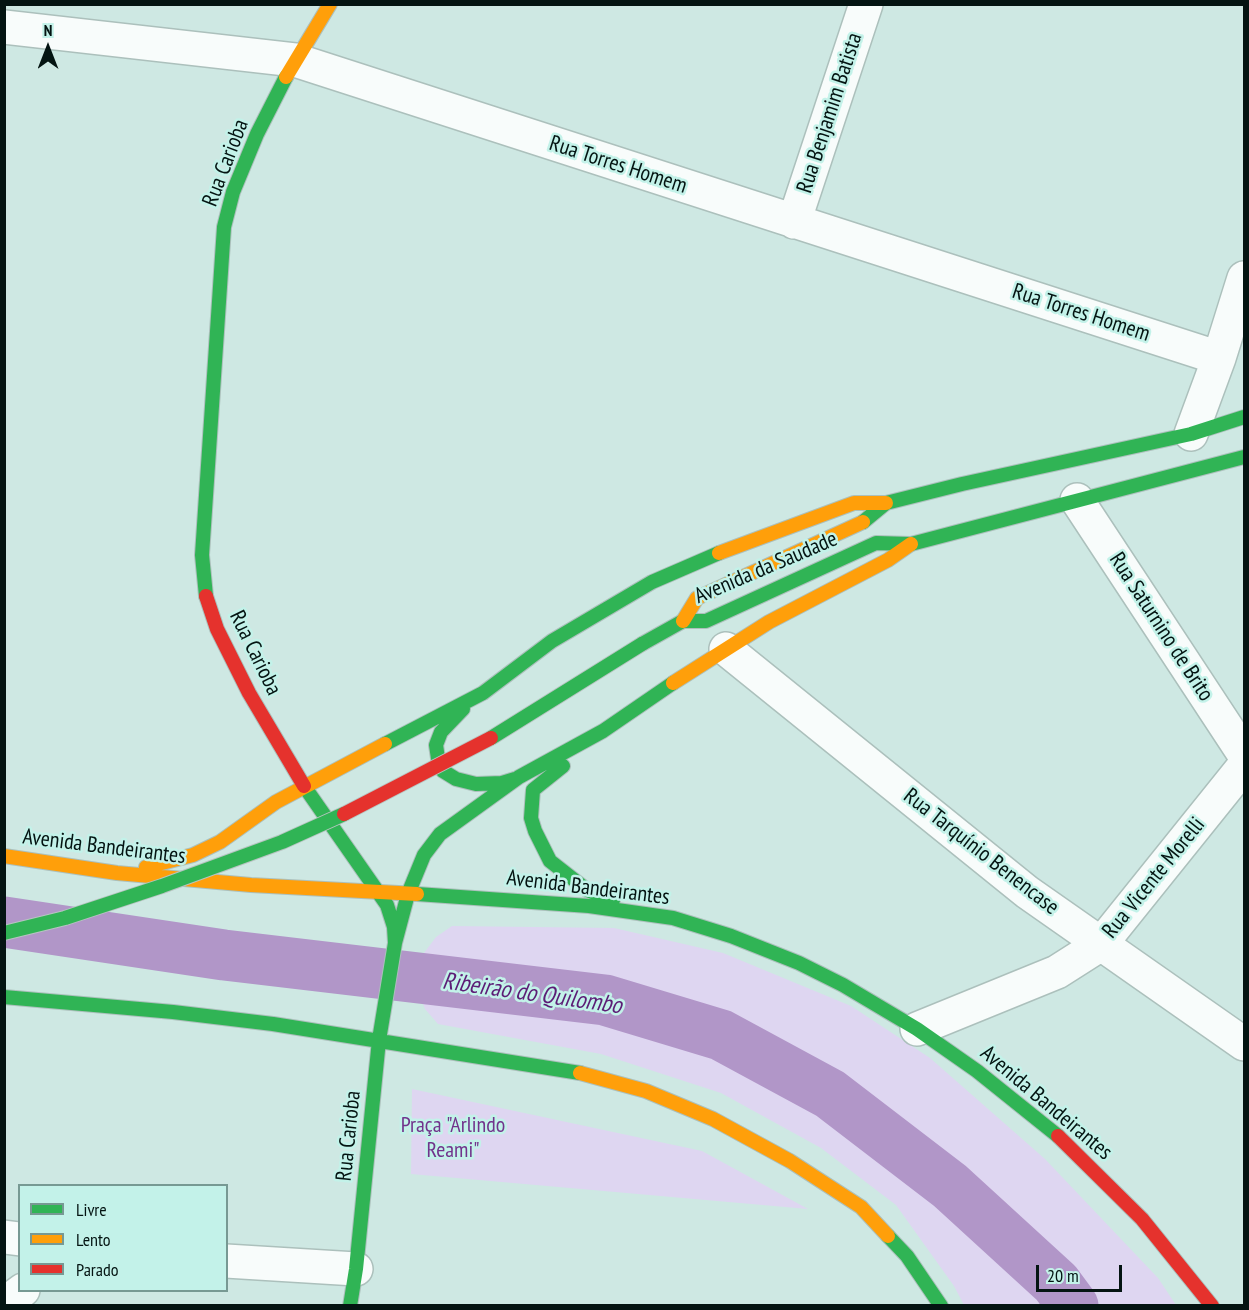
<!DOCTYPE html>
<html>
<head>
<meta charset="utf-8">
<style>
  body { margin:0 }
  #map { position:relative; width:1249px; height:1310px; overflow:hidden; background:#cee8e3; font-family:"PT Sans Narrow",sans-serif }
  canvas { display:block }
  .frame { position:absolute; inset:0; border:6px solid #041412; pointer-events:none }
  .legend { position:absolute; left:18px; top:1184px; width:210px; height:108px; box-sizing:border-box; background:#c3f2e9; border:2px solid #779993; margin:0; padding:8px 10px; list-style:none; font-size:18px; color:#041412 }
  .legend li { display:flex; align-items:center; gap:12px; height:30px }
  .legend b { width:30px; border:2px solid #779993 }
  .north { position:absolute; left:18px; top:18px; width:60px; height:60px; -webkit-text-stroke:4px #c3f2e9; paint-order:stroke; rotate:0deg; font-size:16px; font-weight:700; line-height:24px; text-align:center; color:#041412 }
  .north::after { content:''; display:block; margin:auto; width:21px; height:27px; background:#041412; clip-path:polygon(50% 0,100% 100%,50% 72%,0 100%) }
  .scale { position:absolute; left:1036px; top:1265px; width:86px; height:27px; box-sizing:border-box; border:3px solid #041412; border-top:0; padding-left:8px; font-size:18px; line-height:21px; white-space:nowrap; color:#041412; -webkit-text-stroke:4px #c3f2e9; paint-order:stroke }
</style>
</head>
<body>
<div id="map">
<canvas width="1249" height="1310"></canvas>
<div class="frame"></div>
<ul class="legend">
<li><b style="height:8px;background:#30b455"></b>Livre</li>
<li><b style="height:8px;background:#ff9f0a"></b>Lento</li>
<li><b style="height:8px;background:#e5322d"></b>Parado</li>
</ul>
<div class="north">N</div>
<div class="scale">20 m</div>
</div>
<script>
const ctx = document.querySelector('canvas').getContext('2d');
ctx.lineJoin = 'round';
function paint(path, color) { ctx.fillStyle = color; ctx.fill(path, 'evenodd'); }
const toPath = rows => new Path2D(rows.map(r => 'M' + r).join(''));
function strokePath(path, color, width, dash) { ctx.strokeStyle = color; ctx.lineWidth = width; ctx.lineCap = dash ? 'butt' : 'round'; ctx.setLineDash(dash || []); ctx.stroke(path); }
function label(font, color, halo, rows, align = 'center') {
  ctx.font = font + ' "PT Sans Narrow",sans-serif'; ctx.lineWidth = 5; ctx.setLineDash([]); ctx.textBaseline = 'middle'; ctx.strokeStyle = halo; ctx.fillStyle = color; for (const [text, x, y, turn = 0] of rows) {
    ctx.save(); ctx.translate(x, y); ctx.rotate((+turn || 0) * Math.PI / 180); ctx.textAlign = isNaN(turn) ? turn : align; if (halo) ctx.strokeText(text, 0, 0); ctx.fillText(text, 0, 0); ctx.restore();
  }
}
const green = toPath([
  [452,926,614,928,723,953,851,1006,930,1058,1045,1159,1158,1278,1176,1305,964,1305,954,1286,896,1205,821,1148,721,1093,601,1054,438,1024,425,1009,418,991,418,971,424,953,436,937],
  [412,1089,702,1151,808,1209,411,1174]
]);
const river = toPath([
  [4,922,224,955,605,1000,721,1035,830,1094,950,1186,1056,1283,1073,1306]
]);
const street = toPath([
  [4,27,295,60,1219,358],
  [794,222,866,4],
  [1191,434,1219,358,1244,278],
  [1077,500,1244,754],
  [726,649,1027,892,1244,1044],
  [917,1029,1057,972,1101,944,1244,766],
  [4,1237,20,1239],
  [226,1261,356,1269],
  [4,1304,23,1290]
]);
const fast = toPath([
  [863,522,886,503,962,484,1191,434,1244,417],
  [206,596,202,555,224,227,233,192,257,134,286,77],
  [642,644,683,621,706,621,876,543,911,544,1244,457],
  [463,709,441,732,436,745,439,765,443,771,456,779,476,784,502,783,515,779],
  [385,744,483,693,552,641,652,582,719,553],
  [563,766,533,790,531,818,535,831,550,861,587,890,613,900],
  [304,786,387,905,394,927,395,943,379,1040,356,1269,350,1306],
  [417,894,589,906,673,918,731,936,799,963,843,985,917,1029,977,1071,1058,1136],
  [395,943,408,894,424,855,440,834,519,777,603,731,673,683],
  [4,997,173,1012,273,1024,580,1073],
  [888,1236,907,1256,941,1306]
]);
const slow = toPath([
  [286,77,330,4],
  [719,553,854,503,886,503],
  [683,621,697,598,863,522],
  [673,683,769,622,888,560,911,544],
  [4,856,117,873,251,885,417,894],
  [146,867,193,855,220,842,276,802,385,744],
  [580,1073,646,1091,713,1119,790,1161,861,1207,888,1236]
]);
const jam = toPath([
  [206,596,217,629,249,693,304,786],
  [1058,1136,1142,1219,1212,1306]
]);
const fastBridge = toPath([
  [491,738,642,644],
  [4,933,65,918,162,886,282,842,344,814]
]);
const jamBridge = toPath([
  [344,814,491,738]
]);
const streetNames = [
  ["Rua Benjamim Batista",830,113,-72],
  ["Rua Carioba",226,163,-69],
  ["Rua Torres Homem",618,165,18],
  ["Rua Torres Homem",1081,313,18],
  ["Avenida da Saudade",766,568,-23],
  ["Rua Saturnino de Brito",1161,627,57],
  ["Rua Carioba",255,653,64],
  ["Avenida Bandeirantes",104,847,7],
  ["Rua Tarquínio Benencase",981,852,38],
  ["Rua Vicente Morelli",1154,878,-51],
  ["Avenida Bandeirantes",588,888,7],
  ["Avenida Bandeirantes",1046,1103,40],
  ["Rua Carioba",349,1136,-84]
];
const parkNames = [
  ["Praça \"Arlindo",453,1126],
  ["Reami\"",453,1151]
];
const waterNames = [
  ["Ribeirão do Quilombo",532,994,8]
];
paint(green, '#ded6f1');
strokePath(river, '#b196c8', 51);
strokePath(street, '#acc0bc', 36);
strokePath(fast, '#acc0bc', 16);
strokePath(slow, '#acc0bc', 16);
strokePath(jam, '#acc0bc', 16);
strokePath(street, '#f8fcfb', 33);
strokePath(fast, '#30b455', 14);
strokePath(slow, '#ff9f0a', 14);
strokePath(jam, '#e5322d', 14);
strokePath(fastBridge, '#b7c4c1', 16, []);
strokePath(jamBridge, '#b7c4c1', 16, []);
strokePath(fastBridge, '#30b455', 14);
strokePath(jamBridge, '#e5322d', 14);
label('22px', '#041412', '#c3f2e9', streetNames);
label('22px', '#71338c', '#c3f2e9', parkNames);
label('italic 24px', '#5c1d76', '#c3f2e9', waterNames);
</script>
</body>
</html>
